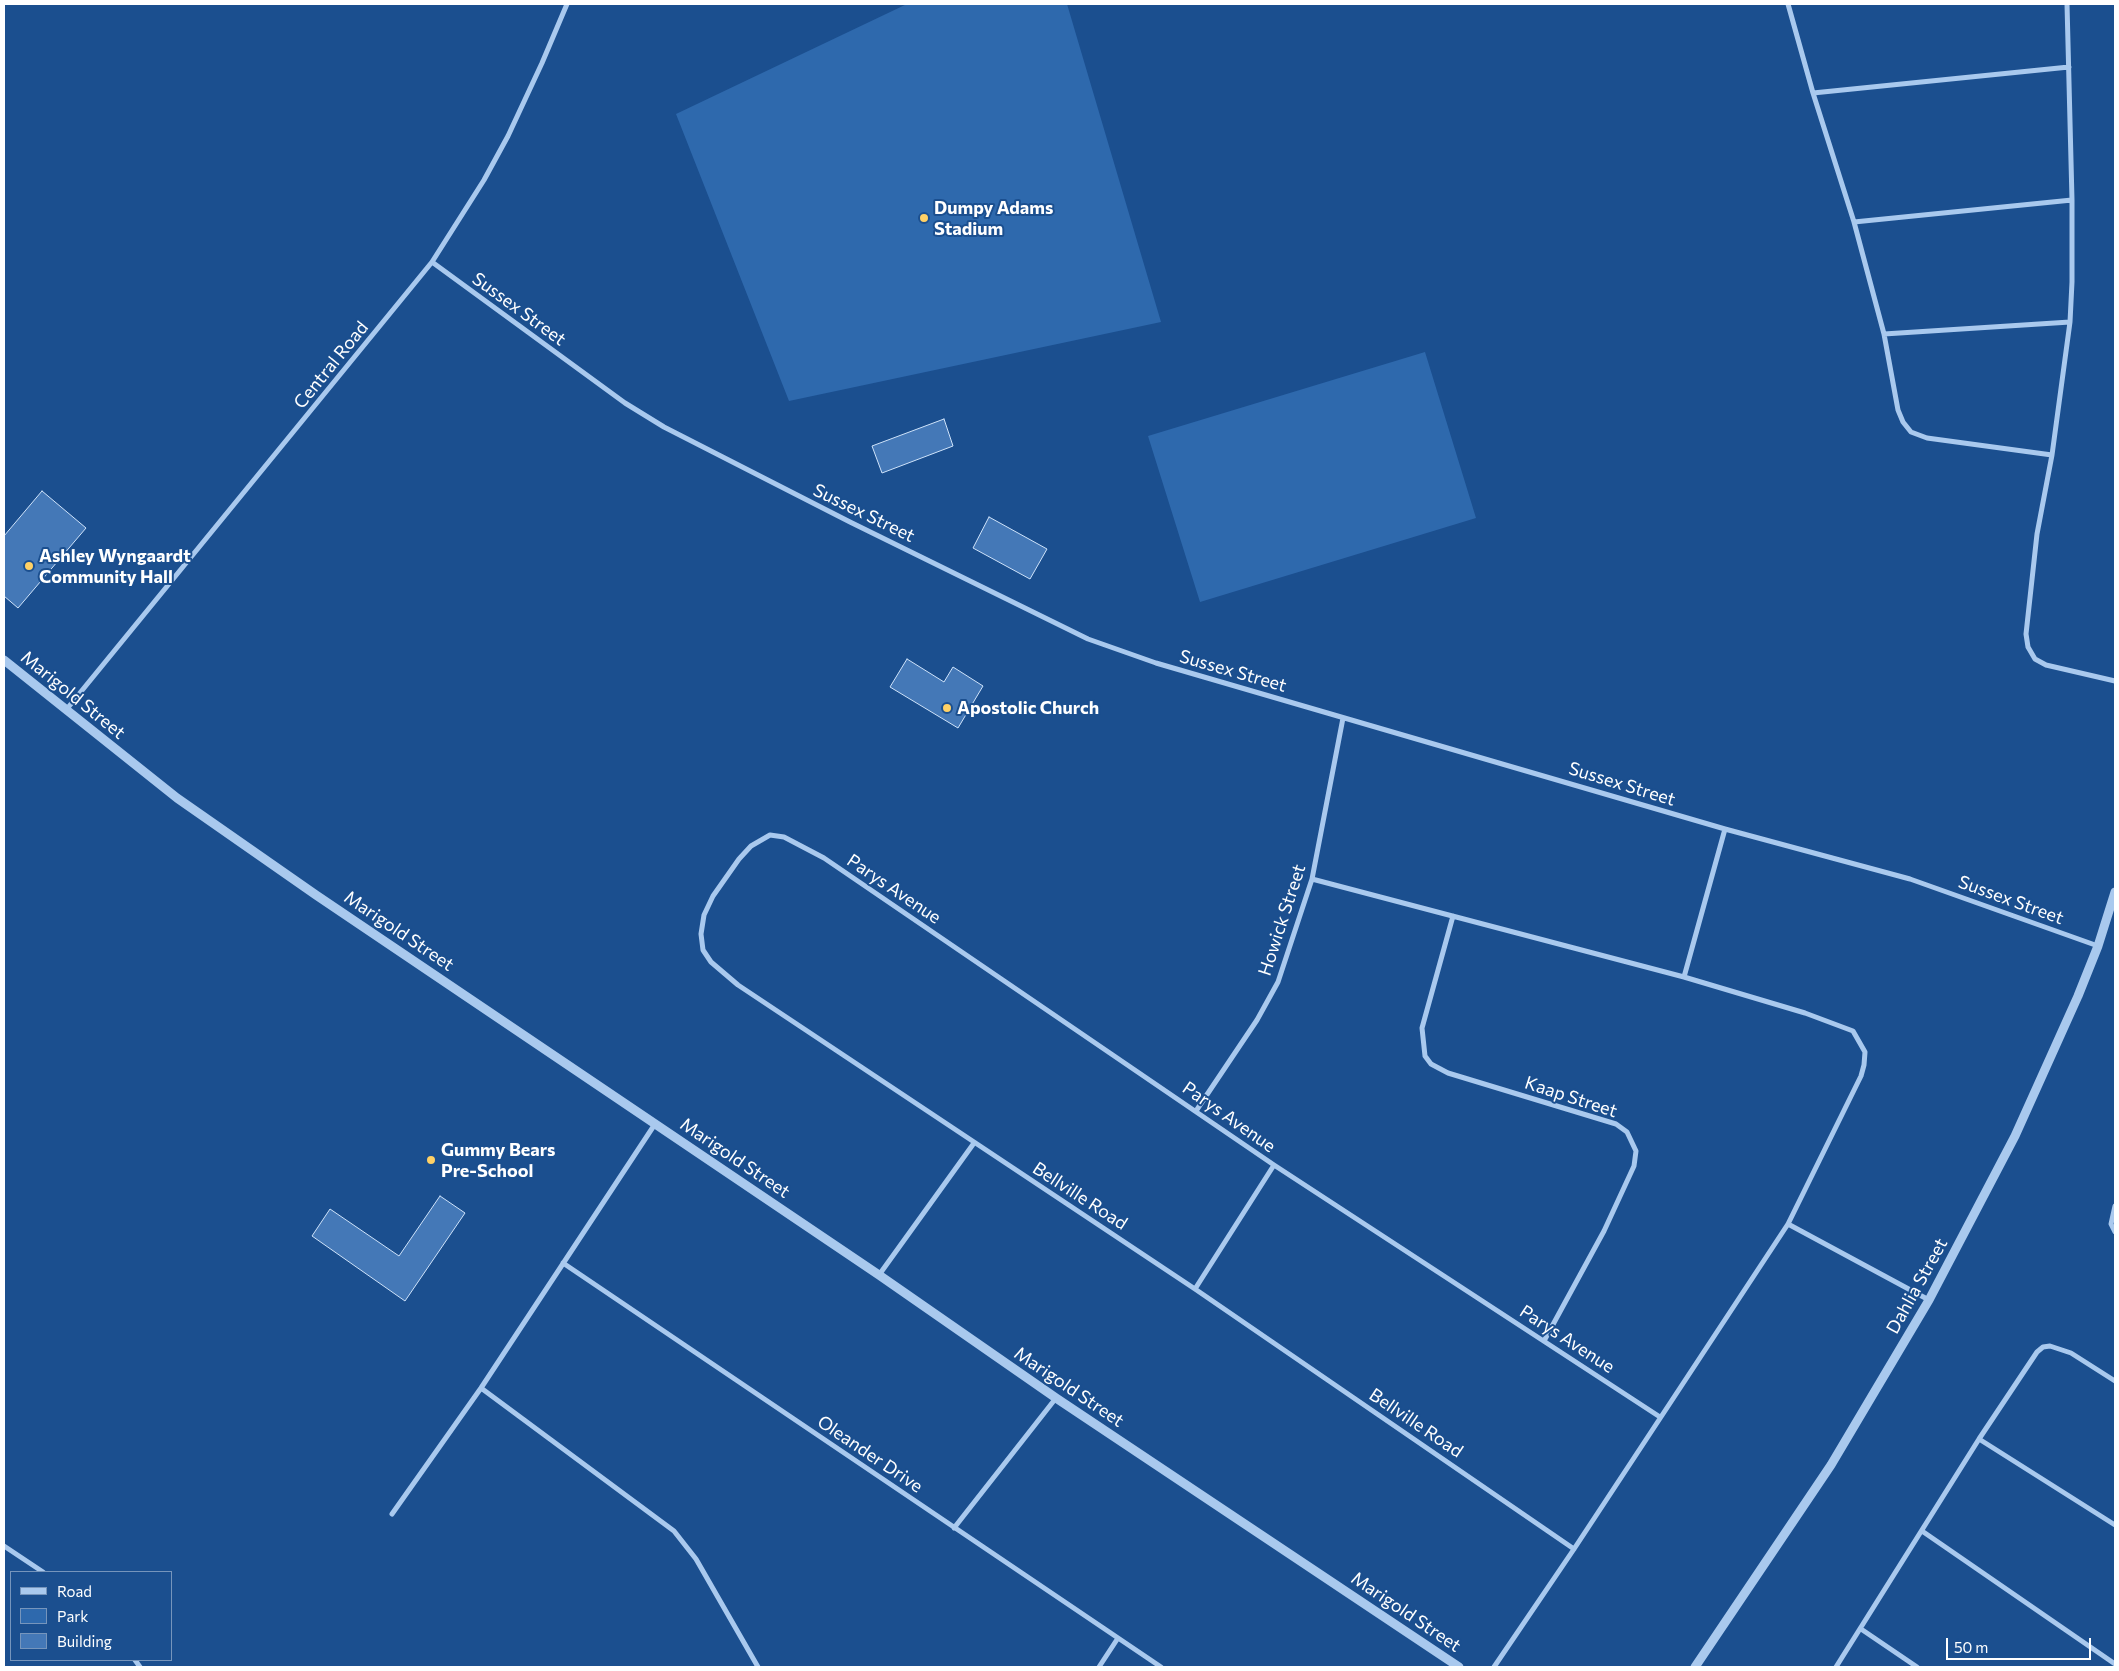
<!DOCTYPE html>
<html>
<head>
<meta charset="utf-8">
<style>
  body { margin:0 }
  #map { position:relative; width:2119px; height:1671px; overflow:hidden; background:#1b4f8f; font-family:Commissioner,sans-serif }
  canvas { display:block }
  .frame { position:absolute; inset:0; border:5px solid #fff; pointer-events:none }
  .legend { position:absolute; left:10px; top:1571px; width:162px; height:90px; box-sizing:border-box; background:#1b4f8f; border:1px solid #7695bc; margin:0; padding:6px 9px; list-style:none; font-size:15px; color:#fff }
  .legend li { display:flex; align-items:center; gap:10px; height:25px }
  .legend b { width:25px; border:1px solid #7695bc }
  .scale { position:absolute; left:1946px; top:1638px; width:145px; height:22px; box-sizing:border-box; border:2px solid #fff; border-top:0; padding-left:6px; font-size:15px; line-height:18px; white-space:nowrap; color:#fff; -webkit-text-stroke:4px #1b4f8f; paint-order:stroke }
</style>
</head>
<body>
<div id="map">
<canvas width="2119" height="1671"></canvas>
<div class="frame"></div>
<ul class="legend">
<li><b style="height:6px;background:#a9c9ee"></b>Road</li>
<li><b style="height:14px;background:#2e69ad"></b>Park</li>
<li><b style="height:14px;background:#4478b7"></b>Building</li>
</ul>
<div class="scale">50 m</div>
</div>
<script>
const ctx = document.querySelector('canvas').getContext('2d');
ctx.lineJoin = 'round';
function paint(path, color) { ctx.fillStyle = color; ctx.fill(path, 'evenodd'); }
const toPath = rows => new Path2D(rows.map(r => 'M' + r).join(''));
function strokePath(path, color, width, dash) { ctx.strokeStyle = color; ctx.lineWidth = width; ctx.lineCap = dash ? 'butt' : 'round'; ctx.setLineDash(dash || []); ctx.stroke(path); }
function label(font, color, halo, rows, align = 'center') {
  ctx.font = font + ' Commissioner,sans-serif'; ctx.lineWidth = 4; ctx.setLineDash([]); ctx.textBaseline = 'middle'; ctx.strokeStyle = halo; ctx.fillStyle = color; for (const [text, x, y, turn = 0] of rows) {
    ctx.save(); ctx.translate(x, y); ctx.rotate((+turn || 0) * Math.PI / 180); ctx.textAlign = isNaN(turn) ? turn : align; if (halo) ctx.strokeText(text, 0, 0); ctx.fillText(text, 0, 0); ctx.restore();
  }
}
const green = toPath([
  [907,4,1067,4,1161,322,789,401,676,114],
  [1425,352,1476,518,1200,602,1148,436]
]);
const building = toPath([
  [944,419,953,446,882,473,872,446,944,419],
  [42,491,86,528,18,608,4,596,4,536,42,491],
  [989,517,1047,549,1030,579,973,548,989,517],
  [907,659,944,682,953,667,983,686,958,728,890,687,907,659],
  [440,1196,465,1213,405,1301,312,1236,330,1209,399,1256,440,1196]
]);
const minor = toPath([
  [1788,4,1813,93,1854,222,1884,334,1898,410,1903,422,1911,432,1927,438,2052,455],
  [2067,4,2072,200,2072,282,2070,322,2052,455,2037,534,2026,634,2028,647,2035,659,2046,665,2115,681],
  [1813,93,2069,67],
  [1854,222,2072,200],
  [432,262,625,403,664,427,850,522,1088,639,1156,663,1725,829,1910,879,2098,946],
  [1884,334,2070,322],
  [66,710,432,262,484,180,508,136,542,63,567,4],
  [1312,879,1684,977,1805,1013,1853,1031,1865,1052,1864,1065,1861,1076,1788,1224,1574,1549,1494,1667],
  [1453,916,1422,1028,1425,1056,1431,1064,1448,1073,1616,1124,1627,1132,1636,1151,1634,1166,1604,1231,1544,1341],
  [1684,977,1725,829],
  [1196,1111,1257,1020,1278,982,1312,879,1343,718],
  [2115,1206,2111,1224,2115,1232],
  [1788,1224,1929,1300],
  [563,1263,1161,1667],
  [879,1275,974,1143],
  [1195,1289,1274,1165],
  [481,1388,674,1531,696,1559,758,1667],
  [1979,1439,2115,1525],
  [392,1514,481,1388,655,1124],
  [954,1528,1056,1398],
  [1922,1531,2115,1664],
  [4,1546,43,1572],
  [1574,1549,1195,1289,738,985,711,962,703,950,701,934,704,915,713,896,739,859,751,846,770,835,784,837,824,858,1274,1165,1660,1417],
  [1861,1629,1917,1667],
  [135,1660,140,1667],
  [1099,1667,1118,1638],
  [1836,1667,1979,1439,2037,1352,2043,1347,2050,1346,2071,1353,2115,1381]
]);
const tertiary = toPath([
  [4,660,177,798,316,895,879,1275,1056,1398,1459,1667],
  [1695,1667,1831,1465,1929,1300,2015,1136,2078,996,2098,946,2115,892]
]);
const markers = [
  [924,218,5,"#ffd166"],
  [29,566,5,"#ffd166"],
  [947,708,5,"#ffd166"],
  [431,1160,5,"#ffd166"]
];
const poiNames = [
  ["Dumpy Adams",934,208],
  ["Stadium",934,229],
  ["Ashley Wyngaardt",39,556],
  ["Community Hall",39,577],
  ["Apostolic Church",957,708],
  ["Gummy Bears",441,1150],
  ["Pre-School",441,1171]
];
const streetNames = [
  ["Sussex Street",519,309,36],
  ["Central Road",331,365,-51],
  ["Sussex Street",864,513,26],
  ["Sussex Street",1233,671,16],
  ["Marigold Street",73,695,39],
  ["Sussex Street",1622,784,17],
  ["Parys Avenue",894,889,34],
  ["Sussex Street",2011,900,20],
  ["Howick Street",1282,920,-72],
  ["Marigold Street",399,931,34],
  ["Kaap Street",1571,1097,18],
  ["Parys Avenue",1229,1117,35],
  ["Marigold Street",735,1158,34],
  ["Bellville Road",1080,1196,33],
  ["Dahlia Street",1917,1286,-61],
  ["Parys Avenue",1567,1339,33],
  ["Marigold Street",1069,1387,34],
  ["Bellville Road",1416,1423,34],
  ["Oleander Drive",870,1454,34],
  ["Marigold Street",1406,1612,34]
];
paint(green, '#2e69ad');
paint(building, '#4478b7');
strokePath(building, '#cfe3fa', 1);
strokePath(minor, '#a9c9ee', 5);
strokePath(tertiary, '#a9c9ee', 9);
for (const [x, y, r, color] of markers) { const dot = new Path2D(); dot.arc(x, y, r, 0, 2 * Math.PI); ctx.fillStyle = color; ctx.fill(dot); strokePath(dot, '#1b4f8f', 2); }
label('bold 18px', '#fff', '#1b4f8f', poiNames, 'left');
label('18px', '#fff', '#1b4f8f', streetNames);
</script>
</body>
</html>
